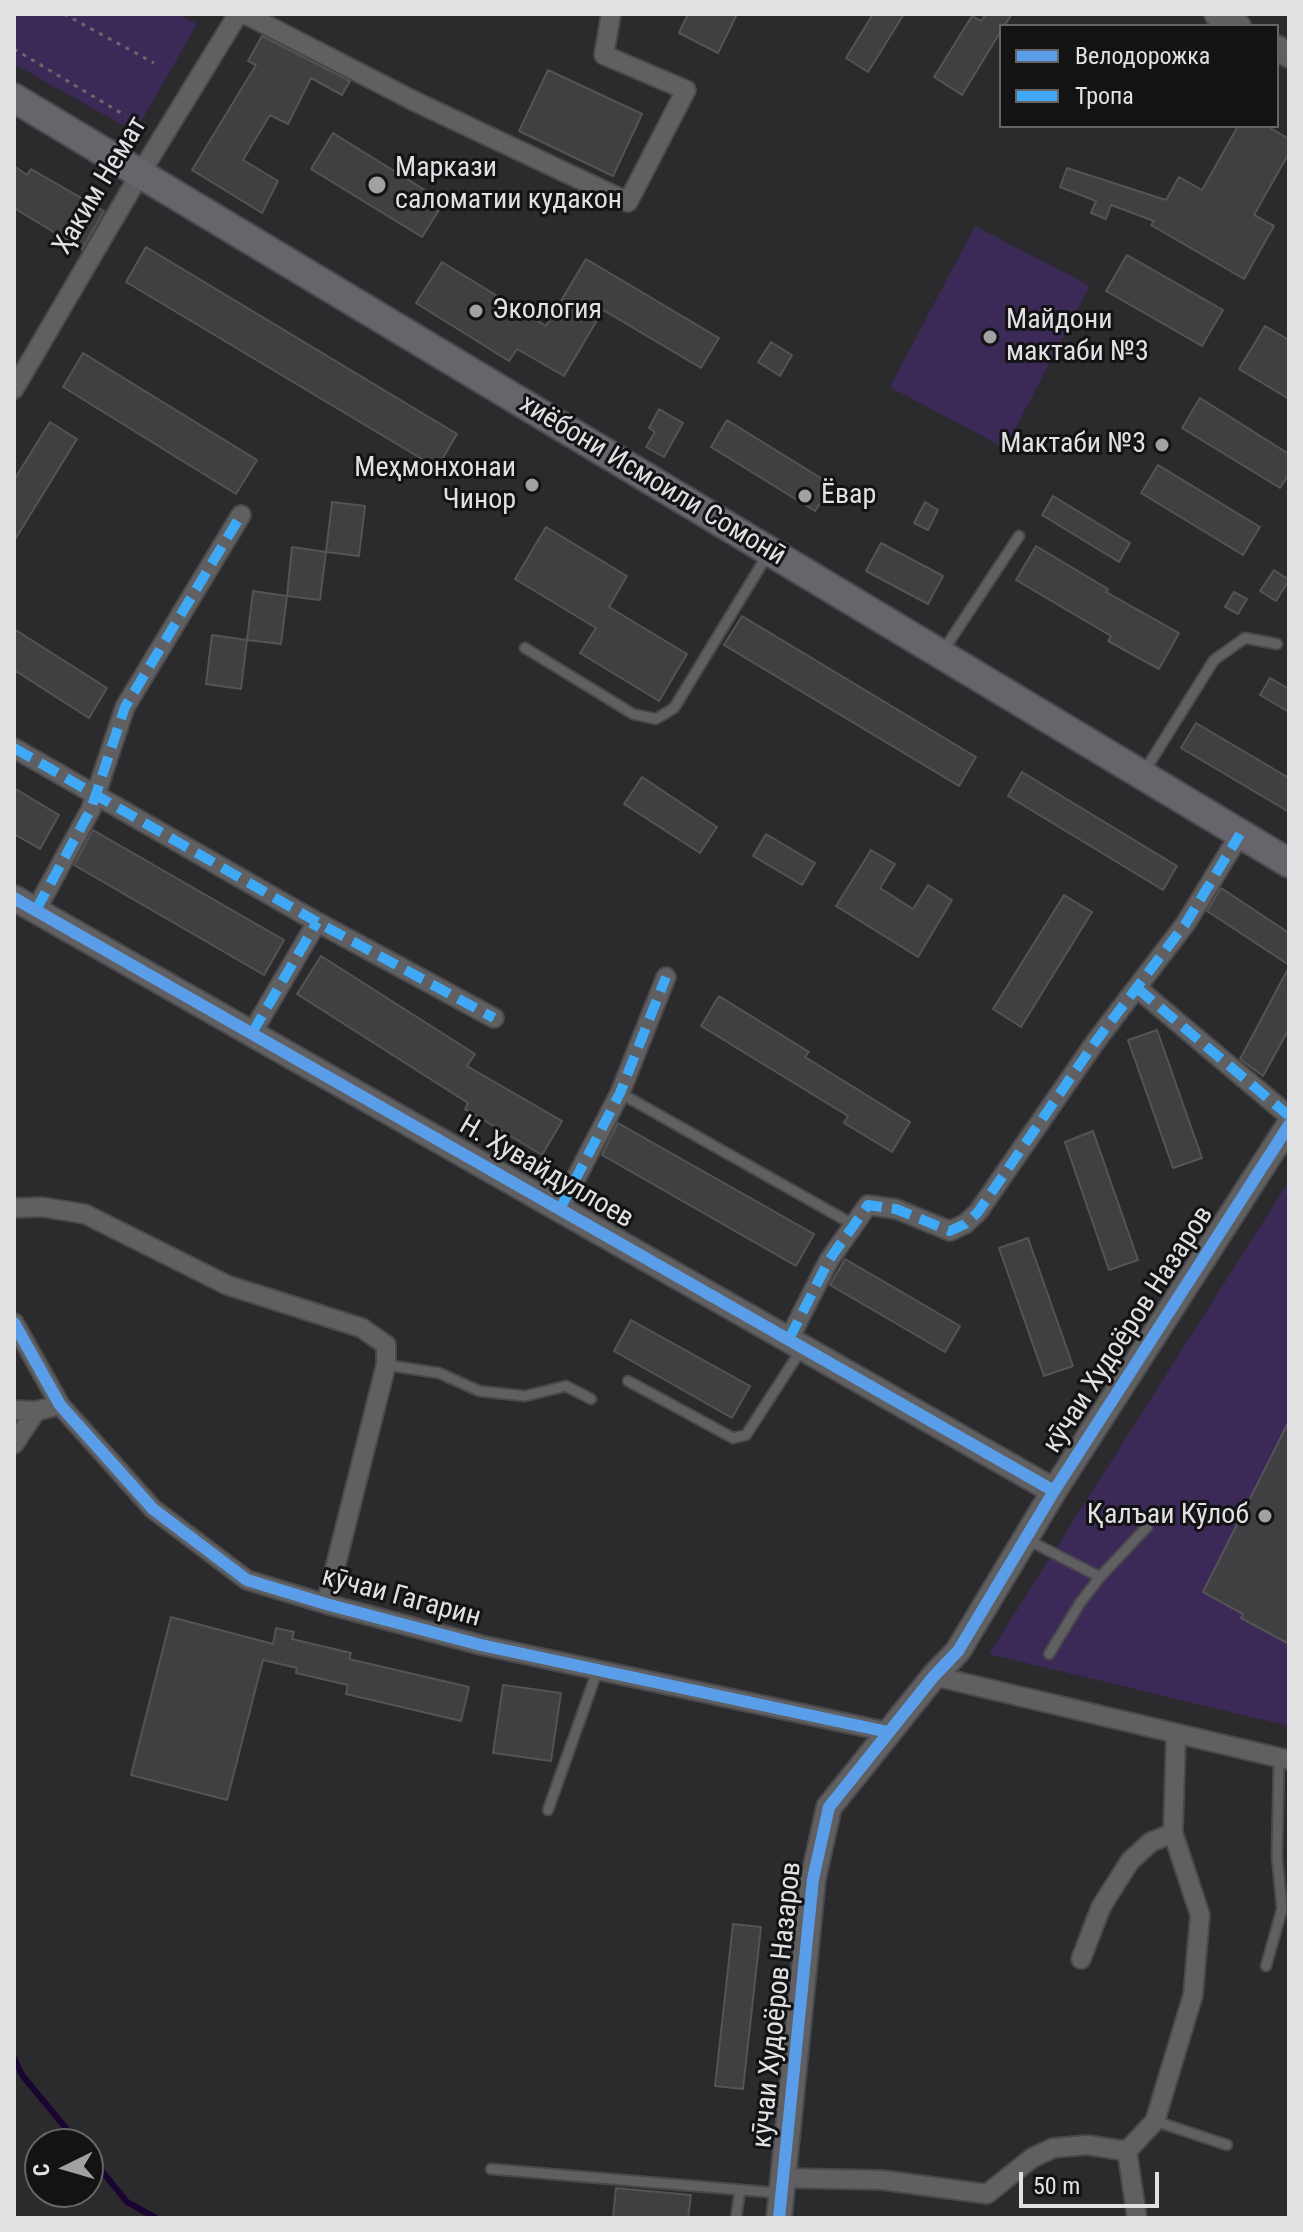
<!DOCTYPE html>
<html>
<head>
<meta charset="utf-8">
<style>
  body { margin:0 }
  #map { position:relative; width:1303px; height:2232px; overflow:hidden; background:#2b2a2d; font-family:"Roboto Condensed",sans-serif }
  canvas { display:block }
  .frame { position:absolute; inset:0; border:16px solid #e1e1e4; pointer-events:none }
  .legend { position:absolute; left:999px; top:24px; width:280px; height:104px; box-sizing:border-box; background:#131214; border:2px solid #656567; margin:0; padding:10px 14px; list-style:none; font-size:24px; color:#e1e1e4 }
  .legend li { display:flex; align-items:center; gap:16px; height:40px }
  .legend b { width:40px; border:2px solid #656567 }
  .north { position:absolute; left:24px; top:2128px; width:80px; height:80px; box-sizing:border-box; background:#131214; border:2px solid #656567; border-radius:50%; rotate:265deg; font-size:22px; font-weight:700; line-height:32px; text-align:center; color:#e1e1e4 }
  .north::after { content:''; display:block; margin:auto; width:28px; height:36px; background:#a1a1a4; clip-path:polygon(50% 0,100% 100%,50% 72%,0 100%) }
  .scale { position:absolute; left:1019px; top:2172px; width:140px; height:36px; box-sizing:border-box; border:4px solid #e1e1e4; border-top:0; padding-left:10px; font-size:24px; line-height:28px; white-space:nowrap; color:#e1e1e4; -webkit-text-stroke:6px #131214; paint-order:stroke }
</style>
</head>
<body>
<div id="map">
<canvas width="1303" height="2232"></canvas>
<div class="frame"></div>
<ul class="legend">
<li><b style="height:10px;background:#5a9eea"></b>Велодорожка</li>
<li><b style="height:10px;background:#3fa9f5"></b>Тропа</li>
</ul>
<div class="north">С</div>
<div class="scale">50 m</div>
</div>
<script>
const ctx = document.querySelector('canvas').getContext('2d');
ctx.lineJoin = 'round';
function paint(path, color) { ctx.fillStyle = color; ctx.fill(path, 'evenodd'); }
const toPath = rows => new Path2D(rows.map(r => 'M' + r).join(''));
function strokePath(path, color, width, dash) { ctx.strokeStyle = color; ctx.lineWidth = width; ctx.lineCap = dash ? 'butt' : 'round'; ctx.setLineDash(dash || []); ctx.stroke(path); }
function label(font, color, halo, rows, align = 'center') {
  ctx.font = font + ' "Roboto Condensed",sans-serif'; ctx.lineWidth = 6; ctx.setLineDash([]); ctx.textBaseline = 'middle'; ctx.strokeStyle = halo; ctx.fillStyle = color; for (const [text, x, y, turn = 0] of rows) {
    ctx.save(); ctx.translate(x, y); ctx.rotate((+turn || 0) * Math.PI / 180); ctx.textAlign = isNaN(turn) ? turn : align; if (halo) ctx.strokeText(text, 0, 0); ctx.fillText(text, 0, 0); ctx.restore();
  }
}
const green = toPath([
  [14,14,177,14,197,24,135,132,14,64],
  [975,226,1090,286,1005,448,890,387],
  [1289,1181,1289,1726,989,1654]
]);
const stream = toPath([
  [14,2058,22,2075,79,2144],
  [88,2154,127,2202,156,2218]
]);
const building = toPath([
  [688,14,737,14,718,53,679,33,688,14],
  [873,14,904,14,868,72,846,58,873,14],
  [986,14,1012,14,1004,26,1001,26,1001,31,962,95,934,77,972,16,981,21,986,14],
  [262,36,350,81,342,95,311,78,288,124,270,115,243,160,278,181,262,213,192,170,256,65,248,61,262,36],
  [548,70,642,114,613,176,519,131,548,70],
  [1238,126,1267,126,1289,139,1289,153,1254,215,1274,226,1244,279,1151,225,1154,221,1111,205,1106,219,1091,213,1096,201,1060,187,1067,168,1166,200,1179,177,1202,190,1238,126],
  [333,133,444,202,422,237,311,169,333,133],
  [14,166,27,175,31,169,104,211,82,249,14,208,14,166],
  [146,247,457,434,437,468,126,282,146,247],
  [1127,255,1223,310,1202,346,1106,291,1127,255],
  [586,259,719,338,701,368,603,310,564,376,517,349,509,361,416,303,442,262,546,326,586,259],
  [1265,326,1289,340,1289,399,1239,369,1265,326],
  [771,342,792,355,780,376,758,362,771,342],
  [83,353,257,460,236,494,63,387,83,353],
  [1200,398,1289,454,1289,474,1280,488,1182,428,1200,398],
  [659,409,683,423,664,457,646,447,655,432,649,428,659,409],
  [727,420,832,485,815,511,711,447,727,420],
  [50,422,77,439,14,541,14,480,50,422],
  [1158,465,1260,527,1243,555,1141,493,1158,465],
  [1053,496,1130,543,1119,562,1042,515,1053,496],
  [332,502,365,506,359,556,326,552,332,502],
  [925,502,938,510,928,530,914,523,925,502],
  [546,527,627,576,609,607,687,654,659,701,580,653,596,628,515,579,546,527],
  [881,543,943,576,928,604,866,571,881,543],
  [1036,546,1108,589,1106,592,1179,633,1159,669,1108,641,1111,636,1016,580,1036,546],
  [292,547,326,552,320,600,287,596,292,547],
  [1274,570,1289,580,1276,601,1260,591,1274,570],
  [253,591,287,596,281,644,247,640,253,591],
  [1234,592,1247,599,1238,614,1225,607,1234,592],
  [742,616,976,757,959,786,724,645,742,616],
  [14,629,107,688,89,718,14,670,14,629],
  [212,635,247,640,241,689,206,684,212,635],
  [1270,678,1289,689,1289,712,1260,695,1270,678],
  [1196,723,1289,778,1289,812,1181,748,1196,723],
  [1022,772,1177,866,1163,890,1008,796,1022,772],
  [642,777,717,827,700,853,624,804,642,777],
  [14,788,59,815,40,849,14,834,14,788],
  [93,830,284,940,264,975,74,865,93,830],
  [766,834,815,863,802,885,753,856,766,834],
  [871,850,895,864,880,888,913,909,928,885,952,900,918,957,836,906,871,850],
  [1221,888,1289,933,1289,965,1207,911,1221,888],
  [1064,895,1092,912,1021,1027,993,1009,1064,895],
  [321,956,475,1054,467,1066,562,1121,542,1155,465,1109,468,1103,297,994,321,956],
  [1289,967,1289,1029,1263,1076,1240,1059,1289,967],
  [719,996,809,1052,805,1057,910,1122,892,1152,844,1123,848,1116,701,1026,719,996],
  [1157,1030,1202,1158,1173,1168,1128,1040,1157,1030],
  [618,1123,814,1234,796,1266,602,1155,618,1123],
  [1093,1131,1138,1260,1109,1270,1065,1142,1093,1131],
  [1028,1238,1073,1366,1044,1376,999,1248,1028,1238],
  [845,1259,960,1326,945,1352,830,1285,845,1259],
  [631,1320,750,1386,732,1418,614,1351,631,1320],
  [1289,1421,1289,1644,1241,1618,1243,1614,1203,1592,1289,1421],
  [171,1617,273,1644,276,1628,294,1632,292,1639,351,1653,349,1659,469,1687,461,1721,346,1694,348,1685,296,1673,297,1668,263,1660,227,1800,131,1775,171,1617],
  [503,1685,561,1693,551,1761,493,1753,503,1685],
  [733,1924,761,1927,743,2089,715,2086,733,1924],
  [616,2188,691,2195,688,2218,613,2218,616,2188]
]);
const path = toPath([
  [64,14,154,63],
  [14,49,126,116]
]);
const lane = toPath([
  [525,648,633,714,656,719,674,708,768,554],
  [943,651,1019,536],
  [1144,772,1214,660,1245,638,1277,644],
  [620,1093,854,1225],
  [386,1365,439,1373,479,1391,525,1396,566,1386,591,1399],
  [628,1381,733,1438,746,1435,801,1350],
  [1028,1540,1100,1577,1147,1527],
  [1049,1654,1080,1603,1100,1577],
  [548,1810,598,1669],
  [1266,1966,1282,1909,1277,1856,1279,1758],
  [1155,2121,1227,2145],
  [491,2169,779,2193],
  [736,2218,740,2190]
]);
const street = toPath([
  [245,14,414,101,628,202,686,90,604,55,611,14],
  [14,389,140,174,238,14],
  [14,748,317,922,494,1018],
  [36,910,91,809,125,707,241,515],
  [1137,988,1289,1116],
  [252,1033,317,922],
  [14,1208,42,1207,85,1214,227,1285,362,1328,386,1345,386,1365,326,1604],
  [560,1209,620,1093,666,977],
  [14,1323,60,1405,153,1509,247,1580,326,1604,481,1645,888,1732],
  [789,1339,829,1260,868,1205,896,1209,950,1231,965,1224,978,1212,1096,1041,1186,923,1240,834],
  [14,1410,36,1411,60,1405],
  [14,1444,36,1411],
  [934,1676,1289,1760],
  [1081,1959,1101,1907,1130,1861,1151,1842,1173,1833],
  [1127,2151,1137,2218],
  [783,2178,882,2180,987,2194,1032,2158,1053,2148,1087,2145,1127,2151,1155,2121,1193,1995,1200,1915,1173,1833,1176,1735]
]);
const secondary = toPath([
  [1217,14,1238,26],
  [1277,48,1289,55],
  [14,898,1054,1491],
  [779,2218,813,1879,829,1807,934,1676,958,1651,1054,1491,1289,1125]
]);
const primary = toPath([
  [14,98,1289,863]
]);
const quiet = toPath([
  [14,748,317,922,494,1018],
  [36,910,91,809,125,707,241,515],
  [1137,988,1289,1116],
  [252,1033,317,922],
  [560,1209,620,1093,666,977],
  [789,1339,829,1260,868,1205,896,1209,950,1231,965,1224,978,1212,1096,1041,1186,923,1240,834]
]);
const cycleway = toPath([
  [14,898,1054,1491],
  [14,1323,60,1405,153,1509,247,1580,326,1604,481,1645,888,1732],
  [779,2218,813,1879,829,1807,934,1676,958,1651,1054,1491,1289,1125]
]);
const markers = [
  [377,185,10,"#a1a1a4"],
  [476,311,8,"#a1a1a4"],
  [990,337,8,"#a1a1a4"],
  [1162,445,8,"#a1a1a4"],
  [532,485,8,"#a1a1a4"],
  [805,496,8,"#a1a1a4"],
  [1265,1516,8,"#a1a1a4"]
];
const poiNames = [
  ["Маркази",395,169],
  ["саломатии кудакон",395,201],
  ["Экология",492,311],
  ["Майдони",1006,321],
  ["мактаби №3",1006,353],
  ["Мактаби №3",1146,445,"right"],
  ["Меҳмонхонаи",516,469,"right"],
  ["Чинор",516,501,"right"],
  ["Ёвар",821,496],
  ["Қалъаи Кӯлоб",1249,1516,"right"]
];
const streetNames = [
  ["Ҳаким Немат",101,186,-59],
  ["хиёбони Исмоили Сомонӣ",652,481,31],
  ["Н. Ҳувайдуллоев",546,1173,30],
  ["кӯчаи Худоёров Назаров",1129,1330,-57],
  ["кӯчаи Гагарин",401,1598,15],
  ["кӯчаи Худоёров Назаров",778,2005,-84]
];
paint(green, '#3b2a58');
strokePath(stream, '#1a0531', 6);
paint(building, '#403f41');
strokePath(building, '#545355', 2);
strokePath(lane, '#49484b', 13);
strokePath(street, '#49484b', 22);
strokePath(secondary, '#49484b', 28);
strokePath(primary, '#49484b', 32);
strokePath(path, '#686869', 3, [4, 6]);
strokePath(lane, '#605f61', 9);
strokePath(street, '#605f61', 18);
strokePath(secondary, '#605f61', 24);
strokePath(primary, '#67646c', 28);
strokePath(quiet, '#3fa9f5', 10, [20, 10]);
strokePath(cycleway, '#5a9eea', 12);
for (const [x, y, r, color] of markers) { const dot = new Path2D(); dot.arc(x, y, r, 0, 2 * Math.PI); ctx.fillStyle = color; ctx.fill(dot); strokePath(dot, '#131214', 3); }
label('28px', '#e1e1e4', '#131214', poiNames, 'left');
label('28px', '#e1e1e4', '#131214', streetNames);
</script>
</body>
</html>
